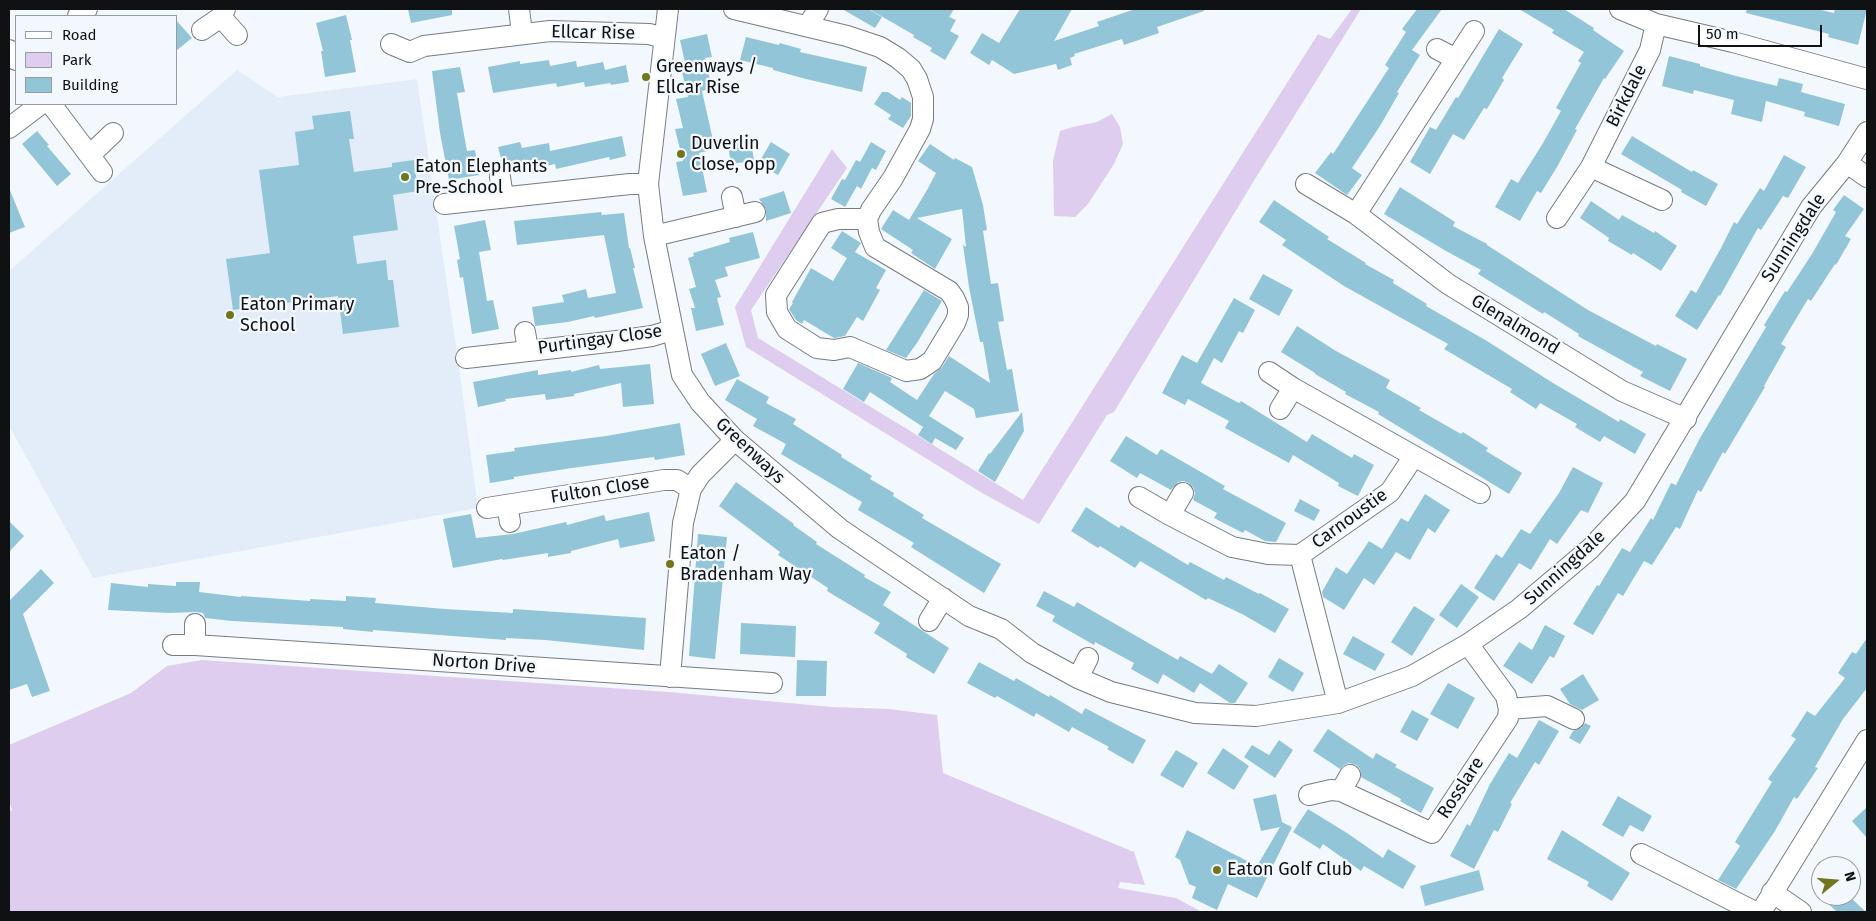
<!DOCTYPE html>
<html>
<head>
<meta charset="utf-8">
<style>
  body { margin:0 }
  #map { position:relative; width:1876px; height:921px; overflow:hidden; background:#f3f8fe; font-family:"Fira Sans",sans-serif }
  canvas { display:block }
  .frame { position:absolute; inset:0; border:10px solid #0f1112; pointer-events:none }
  .legend { position:absolute; left:15px; top:15px; width:162px; height:90px; box-sizing:border-box; background:#f3f8fe; border:1px solid #989ca0; margin:0; padding:6px 9px; list-style:none; font-size:15px; color:#0f1112 }
  .legend li { display:flex; align-items:center; gap:10px; height:25px }
  .legend b { width:25px; border:1px solid #989ca0 }
  .north { position:absolute; left:1811px; top:856px; width:50px; height:50px; box-sizing:border-box; background:#f3f8fe; border:1px solid #989ca0; border-radius:50%; rotate:73deg; font-size:14px; font-weight:700; line-height:20px; text-align:center; color:#0f1112 }
  .north::after { content:''; display:block; margin:auto; width:18px; height:22px; background:#71751c; clip-path:polygon(50% 0,100% 100%,50% 72%,0 100%) }
  .scale { position:absolute; left:1698px; top:25px; width:124px; height:22px; box-sizing:border-box; border:2px solid #0f1112; border-top:0; padding-left:6px; font-size:15px; line-height:18px; white-space:nowrap; color:#0f1112; -webkit-text-stroke:4px #f3f8fe; paint-order:stroke }
</style>
</head>
<body>
<div id="map">
<canvas width="1876" height="921"></canvas>
<div class="frame"></div>
<ul class="legend">
<li><b style="height:6px;background:#fff"></b>Road</li>
<li><b style="height:14px;background:#decdee"></b>Park</li>
<li><b style="height:14px;background:#93c5d8"></b>Building</li>
</ul>
<div class="north">N</div>
<div class="scale">50 m</div>
</div>
<script>
const ctx = document.querySelector('canvas').getContext('2d');
ctx.lineJoin = 'round';
function paint(path, color) { ctx.fillStyle = color; ctx.fill(path, 'evenodd'); }
const toPath = rows => new Path2D(rows.map(r => 'M' + r).join(''));
function strokePath(path, color, width, dash) { ctx.strokeStyle = color; ctx.lineWidth = width; ctx.lineCap = dash ? 'butt' : 'round'; ctx.setLineDash(dash || []); ctx.stroke(path); }
function label(font, color, halo, rows, align = 'center') {
  ctx.font = font + ' "Fira Sans",sans-serif'; ctx.lineWidth = 4.5; ctx.setLineDash([]); ctx.textBaseline = 'middle'; ctx.strokeStyle = halo; ctx.fillStyle = color; for (const [text, x, y, turn = 0] of rows) {
    ctx.save(); ctx.translate(x, y); ctx.rotate((+turn || 0) * Math.PI / 180); ctx.textAlign = isNaN(turn) ? turn : align; if (halo) ctx.strokeText(text, 0, 0); ctx.fillText(text, 0, 0); ctx.restore();
  }
}
const built = toPath([
  [237,70,278,97,417,79,458,360,478,508,93,578,9,426,9,271]
]);
const green = toPath([
  [1352,9,1361,9,1255,179,1114,412,1107,415,1039,524,982,493,746,347,735,307,832,149,847,168,751,310,758,338,1023,500,1318,34,1330,39],
  [1112,114,1120,127,1123,144,1114,164,1088,204,1075,217,1054,216,1053,161,1060,131,1073,127,1097,122],
  [202,660,669,692,832,707,889,709,937,715,943,773,1134,852,1145,885,1120,882,1118,888,1176,898,1202,912,9,912,9,812,12,810,9,801,9,745,131,693,167,666]
]);
const building = toPath([
  [408,9,452,9,452,15,411,23],
  [842,9,868,9,882,17,875,28],
  [869,9,954,9,949,17,956,20,950,31,959,36,945,60,930,51,932,48,913,37,914,35],
  [1020,9,1072,9,1054,41,1099,26,1097,22,1135,9,1204,9,1204,11,1157,27,1159,33,1124,45,1122,39,1074,54,1075,56,1070,58,1072,65,1058,70,1056,64,1014,74,992,60,989,65,970,53,982,33,999,43],
  [1417,9,1442,9,1412,50,1420,55,1397,92,1399,93,1380,126,1352,168,1362,175,1347,195,1315,173,1331,152,1333,154,1389,68,1385,65,1406,32,1402,29],
  [1519,9,1564,9,1594,28,1593,30,1624,51,1605,79,1604,78,1575,129,1577,130,1557,167,1541,193,1537,191,1520,221,1495,207,1511,179,1518,183,1543,143,1561,111,1556,108,1581,63,1578,61,1584,52,1552,33,1554,30],
  [1747,9,1817,9,1834,13,1835,9,1867,9,1858,45,1828,37,1829,34,1746,13],
  [346,15,352,40,350,40,356,72,325,77,321,51,323,51,316,23],
  [176,20,192,38,176,51],
  [1499,29,1523,44,1502,78,1504,80,1487,109,1484,108,1464,140,1453,134,1430,174,1410,162,1430,127,1436,130,1456,97,1458,98],
  [707,34,712,57,705,58,712,88,702,91,715,149,699,153,707,192,683,196,676,162,683,161,675,129,683,128,676,99,688,97,681,68,686,67,680,40],
  [746,37,779,45,780,43,801,49,800,52,867,67,862,92,806,79,773,70,773,68,740,60],
  [1669,56,1700,64,1700,66,1736,76,1777,86,1779,78,1803,84,1801,92,1845,104,1839,126,1804,116,1805,112,1766,101,1762,122,1731,114,1734,100,1694,90,1693,94,1662,86],
  [549,60,550,66,576,61,577,67,603,62,605,70,626,65,629,82,611,85,610,83,585,87,584,82,557,87,556,83,493,93,488,67,520,61,520,64],
  [460,67,465,92,457,93,463,129,467,151,475,150,479,175,449,180,440,133,432,71],
  [882,92,888,92,900,100,902,97,911,103,911,116,903,128,888,119,891,115,874,104],
  [350,111,354,139,349,139,354,172,392,167,392,163,414,160,418,191,393,195,398,230,353,236,357,264,386,260,388,280,393,280,399,327,343,334,338,296,233,310,226,259,270,253,259,170,299,165,295,132,314,129,312,116],
  [37,131,49,145,47,146,71,174,57,186,22,144],
  [750,135,754,161,731,164,727,139],
  [622,136,626,156,610,160,609,157,556,169,555,164,530,169,528,163,508,169,503,166,498,147,520,142,522,148,549,143,550,151],
  [1632,136,1692,172,1693,170,1718,184,1706,206,1681,192,1682,190,1621,154],
  [771,142,790,154,778,175,758,164],
  [871,142,886,151,876,170,872,168,861,189,857,186,845,207,831,199,842,179,845,180,856,160,860,162],
  [930,144,954,160,955,158,972,167,983,205,987,230,983,231,991,284,998,283,1004,321,998,322,1007,370,1012,369,1019,411,976,418,974,409,945,391,929,416,964,438,956,450,935,438,932,444,918,435,923,427,870,392,864,402,843,389,858,363,892,378,890,382,917,400,934,374,942,367,949,356,990,383,983,342,980,342,969,287,963,245,966,247,962,209,917,218,952,239,935,269,911,253,913,250,881,229,893,210,909,220,927,190,936,173,918,161],
  [1784,155,1806,167,1788,198,1783,196,1761,230,1758,228,1720,296,1719,295,1697,330,1675,316,1691,290,1696,293,1721,248,1734,222,1737,224,1760,188,1764,191],
  [1400,187,1455,222,1453,226,1487,244,1487,245,1588,310,1656,346,1657,344,1687,359,1670,391,1640,376,1643,372,1578,336,1579,334,1544,312,1543,314,1478,274,1481,270,1446,251,1384,214],
  [9,188,25,227,9,233],
  [784,191,791,213,766,221,766,209,759,199],
  [1844,195,1864,209,1845,236,1851,239,1836,265,1835,264,1811,301,1808,299,1781,344,1786,347,1764,386,1765,387,1725,454,1723,452,1701,492,1698,490,1680,529,1676,527,1652,565,1644,561,1623,596,1618,593,1593,635,1573,624,1597,585,1599,586,1622,548,1630,552,1651,518,1653,520,1671,483,1676,485,1700,438,1766,327,1764,325,1785,291,1787,292,1812,254,1836,212,1833,210],
  [1274,200,1329,237,1327,239,1366,263,1365,264,1394,280,1393,283,1427,304,1426,306,1487,341,1553,383,1619,422,1620,419,1646,434,1635,454,1604,436,1600,442,1575,427,1577,424,1540,403,1536,409,1510,392,1512,389,1444,349,1448,344,1344,286,1282,245,1286,240,1259,222],
  [1591,201,1619,220,1622,215,1654,233,1655,231,1677,246,1661,271,1633,253,1632,255,1608,241,1609,238,1580,218],
  [601,212,602,215,624,213,629,248,630,248,635,268,633,268,643,308,595,318,594,316,568,322,535,326,532,307,564,302,562,295,586,289,588,298,616,293,604,235,517,245,514,221],
  [485,220,491,250,479,252,487,301,493,300,499,329,472,334,463,277,460,278,457,260,460,259,454,226],
  [842,231,861,243,855,252,886,270,876,288,880,290,863,321,857,317,845,336,834,338,804,320,802,324,796,320,789,309,793,303,792,302,811,268,833,281,847,258,831,248],
  [753,232,760,258,725,267,728,276,715,280,721,297,717,298,724,325,696,331,691,308,695,308,689,289,696,287,688,258,694,256,693,253,730,242,729,238],
  [1263,274,1293,290,1279,316,1249,299],
  [924,290,942,301,917,343,906,358,886,350],
  [1234,298,1255,310,1243,333,1239,331,1222,363,1214,358,1201,383,1239,403,1241,401,1307,442,1312,434,1352,458,1354,454,1374,465,1358,496,1338,486,1339,483,1293,455,1289,463,1225,428,1229,421,1188,399,1185,405,1162,393,1182,355,1197,363],
  [1297,326,1336,351,1390,380,1386,388,1421,408,1419,410,1461,434,1463,432,1488,448,1486,451,1522,473,1509,494,1378,414,1379,412,1345,394,1346,392,1315,374,1315,373,1281,352],
  [726,343,740,376,715,386,701,354],
  [650,364,654,404,623,407,621,383,574,394,574,396,546,400,545,394,505,399,506,401,478,407,473,382,538,370,538,375,571,370,571,372,599,365,600,369],
  [737,379,769,397,766,403,796,419,793,424,842,455,841,457,872,476,870,479,894,493,893,496,924,515,922,518,1001,564,984,593,911,547,914,543,858,510,862,502,781,454,786,444,753,426,757,419,725,400],
  [1022,412,1024,431,995,482,978,471,989,453,990,454],
  [680,423,685,455,655,460,654,457,572,468,514,477,514,479,490,483,486,455,515,451,514,448,606,436],
  [1126,436,1157,455,1161,449,1225,486,1223,489,1286,523,1276,542,1265,541,1245,530,1243,533,1214,518,1217,513,1193,500,1195,493,1193,487,1189,483,1183,481,1178,482,1171,490,1140,473,1137,478,1110,461],
  [1573,467,1603,483,1588,513,1581,510,1557,544,1550,539,1531,570,1519,563,1494,601,1474,588,1496,554,1502,558,1521,529,1530,534,1559,493],
  [736,482,794,524,793,525,817,542,816,544,865,575,864,577,891,592,883,605,949,648,934,674,906,657,907,654,874,633,880,623,827,591,828,588,778,555,780,552,719,506],
  [1425,494,1450,510,1435,533,1428,528,1410,560,1396,552,1374,585,1364,578,1344,610,1323,597,1322,592,1336,567,1347,574,1369,541,1382,549,1401,518,1408,522],
  [1300,499,1320,510,1314,521,1294,511],
  [1086,507,1119,528,1121,525,1188,565,1190,562,1224,580,1226,577,1259,594,1260,593,1289,609,1275,633,1242,614,1208,598,1206,600,1140,561,1135,568,1100,546,1098,548,1071,531],
  [649,512,655,541,620,548,618,539,571,551,571,553,548,557,548,553,503,560,502,559,453,568,443,519,471,514,476,538,513,534,566,522,567,525,604,515,606,521],
  [9,521,24,536,9,552],
  [698,534,727,537,715,659,689,656],
  [41,569,54,583,23,614,50,691,32,697,27,684,9,690,9,601],
  [176,582,200,582,199,592,241,597,241,596,310,601,310,599,346,601,346,596,376,598,375,603,445,609,513,613,513,609,646,618,644,650,545,640,506,638,506,640,373,630,373,632,343,629,343,627,232,621,205,618,203,613,195,612,169,613,108,610,111,583,148,587,148,584,176,586],
  [1461,584,1479,597,1457,628,1439,615],
  [1044,591,1074,607,1077,602,1178,660,1180,656,1212,674,1219,664,1248,683,1235,703,1230,703,1200,683,1194,693,1163,674,1158,684,1131,669,1134,663,1095,642,1094,645,1052,621,1055,616,1036,606],
  [1414,606,1435,619,1412,656,1391,642],
  [741,623,796,626,795,657,740,654],
  [1545,625,1565,636,1554,658,1550,656,1532,684,1503,666,1519,642,1532,650],
  [1353,636,1385,654,1375,671,1343,654],
  [1867,638,1867,688,1843,719,1815,767,1818,768,1797,799,1794,797,1775,831,1736,889,1718,880,1740,846,1735,842,1772,782,1768,779,1796,739,1791,736,1807,711,1815,716,1845,678,1838,673,1852,652,1856,654],
  [1279,658,1304,673,1293,692,1268,677],
  [797,660,827,661,826,696,796,696],
  [979,662,1014,681,1016,678,1049,697,1050,695,1082,714,1085,708,1146,740,1133,764,1107,749,1109,747,1072,727,1069,732,1036,713,1034,717,997,696,995,698,967,683],
  [1583,674,1599,700,1582,710,1570,704,1560,689],
  [1448,683,1475,698,1458,729,1430,714],
  [1412,710,1429,719,1417,741,1400,732],
  [1539,720,1559,731,1539,765,1535,762,1510,803,1512,804,1498,832,1494,830,1474,869,1450,856,1467,824,1470,826,1490,784,1509,753,1517,758],
  [1585,723,1591,726,1580,744,1569,738,1573,731,1581,728],
  [1328,729,1373,759,1376,753,1397,765,1395,767,1434,788,1421,813,1400,801,1401,799,1361,777,1360,769,1356,765,1349,763,1344,765,1340,769,1313,751],
  [1279,740,1293,750,1275,778,1244,757,1252,745,1269,755],
  [1223,748,1249,766,1234,790,1207,773],
  [1176,750,1198,763,1183,788,1160,775],
  [1276,794,1282,822,1292,827,1257,898,1228,884,1217,910,1192,898,1196,887,1189,884,1180,860,1175,857,1187,830,1257,866,1280,827,1261,831,1253,799],
  [1618,796,1652,816,1643,832,1630,825,1623,837,1602,825],
  [1867,807,1867,838,1852,821],
  [1308,809,1347,833,1383,858,1388,849,1416,866,1403,889,1364,866,1361,871,1323,844,1320,849,1293,832],
  [1562,830,1630,873,1612,901,1587,886,1589,882,1547,859],
  [1479,870,1484,890,1425,906,1420,886],
  [1820,896,1849,896,1866,912,1837,912]
]);
const minor = toPath([
  [519,9,522,33],
  [668,9,648,184,654,236,682,375,700,402,735,440,840,529,969,616,1001,629,1032,653,1078,678,1111,692,1195,713,1256,716,1338,703,1412,676,1468,644,1519,609,1590,549,1635,501,1811,207,1847,163,1867,132],
  [734,9,847,36,880,47,898,58,911,69,917,79,923,97,923,119,920,129,893,178,871,210,867,219],
  [1620,9,1656,24,1733,42,1867,79],
  [78,16,87,9],
  [221,17,237,35],
  [808,26,818,9],
  [202,30,221,17,225,9],
  [391,44,410,52,424,46,550,31,649,34,664,38],
  [1437,49,1456,59],
  [9,50,16,60],
  [51,104,102,172],
  [9,128,41,104],
  [90,155,113,133],
  [1847,163,1867,177],
  [1591,167,1662,200],
  [500,177,503,197],
  [1306,184,1356,214,1448,284,1622,391,1686,419],
  [732,197,736,217],
  [444,204,630,184,648,184],
  [1356,214,1474,31],
  [1557,218,1591,167,1650,50,1656,24],
  [838,219,867,219,869,232,875,247,949,291,954,298,958,307,958,315,955,323,932,361,920,369,906,371,850,347,834,350,817,348,787,329,777,312,776,295,822,223,838,219],
  [654,236,755,212],
  [525,332,528,350],
  [466,358,617,341,652,336,672,330],
  [1269,372,1293,388,1414,456],
  [1280,409,1293,388],
  [1139,497,1170,515,1232,547,1268,554,1300,555,1338,703],
  [507,505,510,522],
  [487,508,664,480,677,480,691,489],
  [1170,515,1183,493],
  [1300,555,1390,492,1414,456,1480,493],
  [929,621,943,598],
  [195,624,195,645],
  [1468,644,1506,696,1509,709,1547,706,1574,719],
  [173,645,195,645,772,683],
  [670,677,683,523,691,489,700,475,735,440],
  [1078,678,1088,658],
  [1350,775,1341,791,1432,833,1508,718,1509,709],
  [1309,795,1331,790,1341,791],
  [1641,854,1755,912],
  [1772,892,1801,912],
  [1761,912,1867,740]
]);
const markers = [
  [646,77,5,"#71751c"],
  [681,154,5,"#71751c"],
  [405,177,5,"#71751c"],
  [230,315,5,"#71751c"],
  [670,564,5,"#71751c"],
  [1217,870,5,"#71751c"]
];
const streetNames = [
  ["Ellcar Rise",593,33,1],
  ["Birkdale",1627,96,-63],
  ["Sunningdale",1794,238,-57],
  ["Glenalmond",1515,325,31],
  ["Purtingay Close",600,340,-8],
  ["Greenways",750,451,43],
  ["Fulton Close",600,490,-9],
  ["Carnoustie",1350,519,-36],
  ["Sunningdale",1565,568,-42],
  ["Norton Drive",484,664,4],
  ["Rosslare",1461,788,-57]
];
const poiNames = [
  ["Greenways /",656,67],
  ["Ellcar Rise",656,88],
  ["Duverlin",691,144],
  ["Close, opp",691,165],
  ["Eaton Elephants",415,167],
  ["Pre-School",415,188],
  ["Eaton Primary",240,305],
  ["School",240,326],
  ["Eaton /",680,554],
  ["Bradenham Way",680,575],
  ["Eaton Golf Club",1227,870]
];
paint(built, '#e3edf9');
paint(green, '#decdee');
paint(building, '#93c5d8');
strokePath(minor, '#777c80', 22);
strokePath(minor, '#fff', 20);
for (const [x, y, r, color] of markers) { const dot = new Path2D(); dot.arc(x, y, r, 0, 2 * Math.PI); ctx.fillStyle = color; ctx.fill(dot); strokePath(dot, '#f3f8fe', 2); }
label('18px', '#0f1112', '#f3f8fe', streetNames);
label('18px', '#0f1112', '#f3f8fe', poiNames, 'left');
</script>
</body>
</html>
